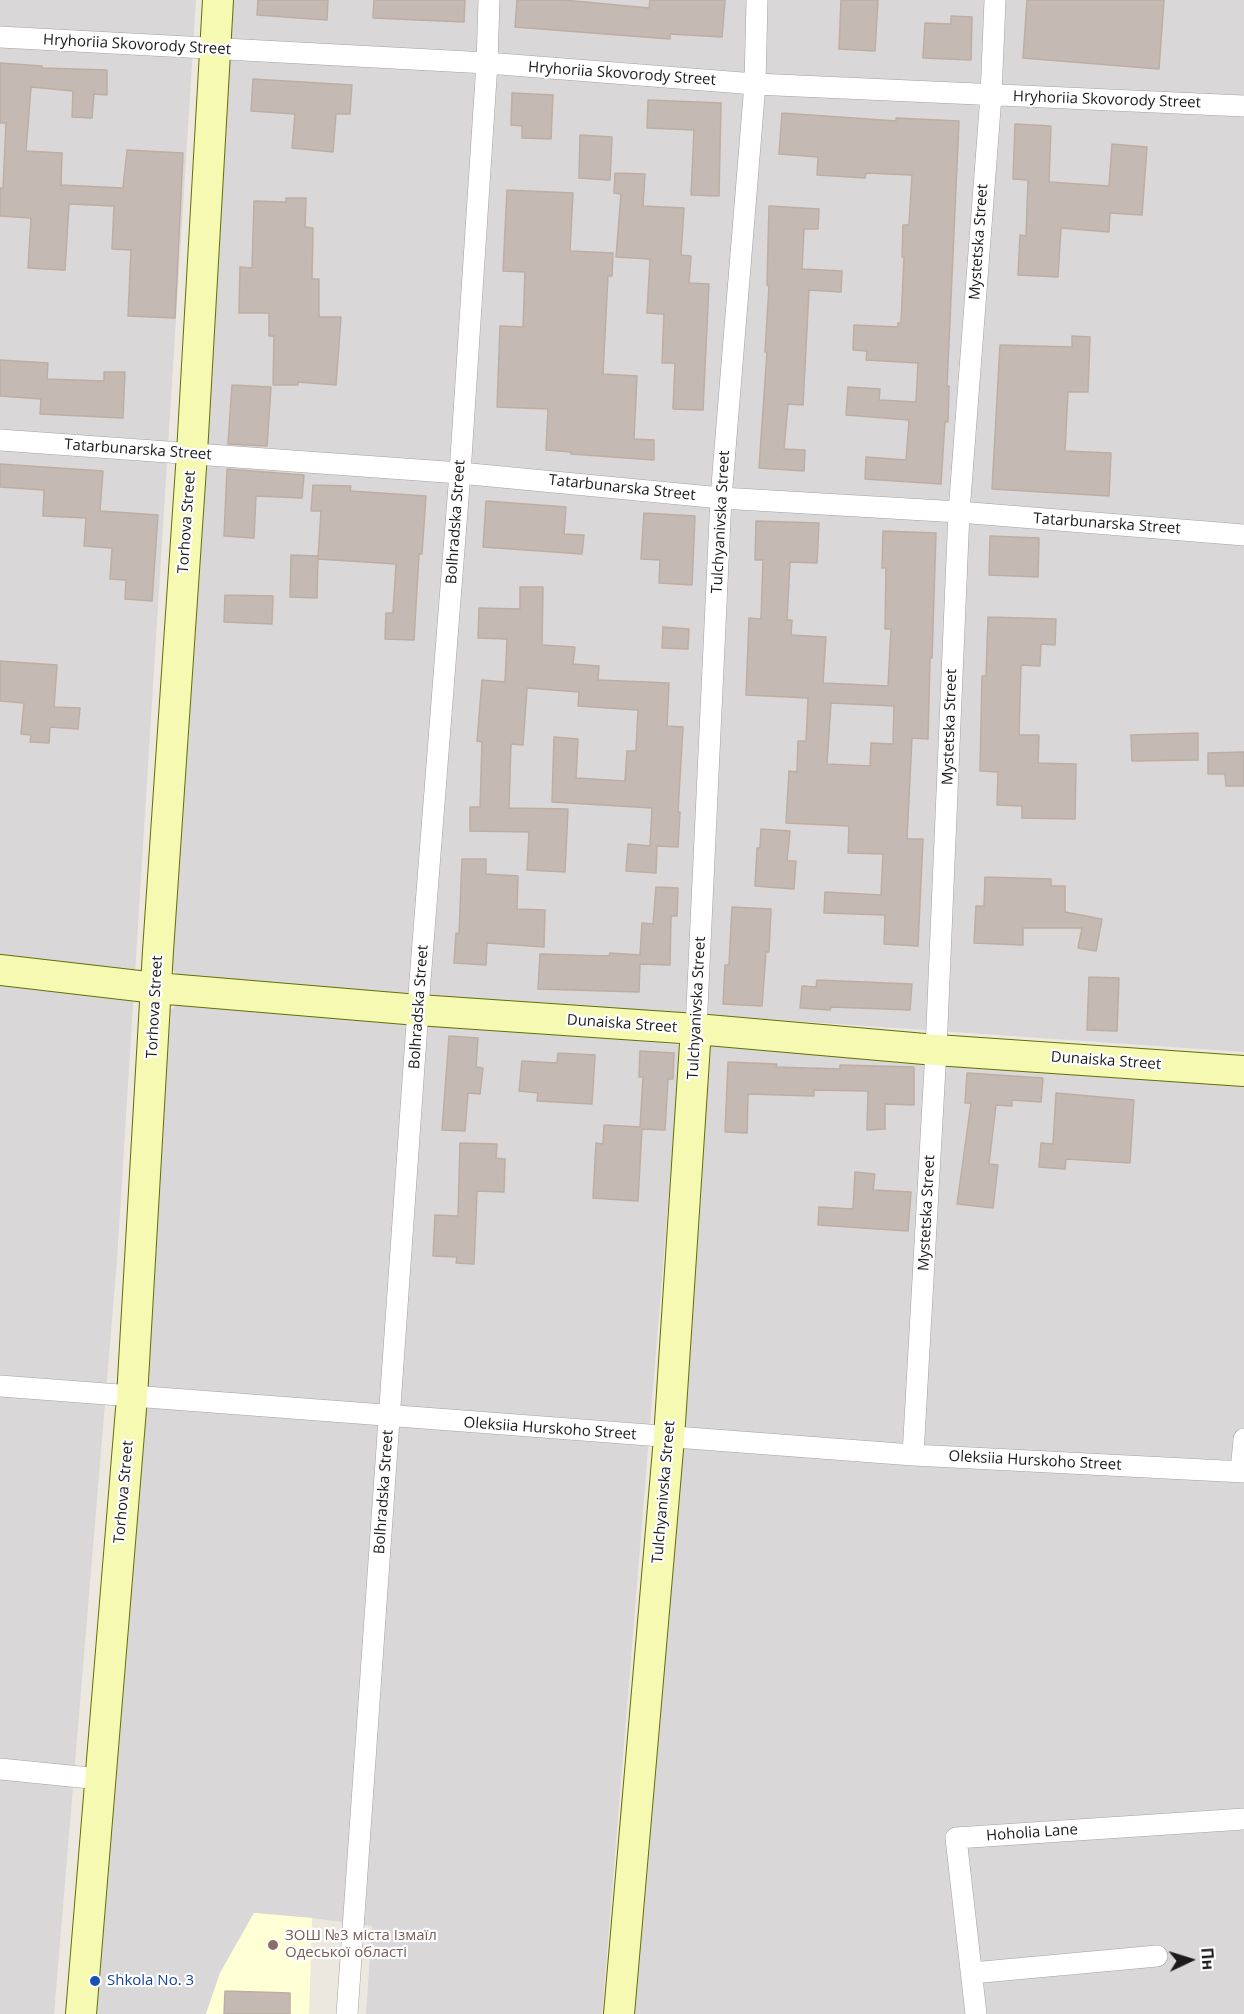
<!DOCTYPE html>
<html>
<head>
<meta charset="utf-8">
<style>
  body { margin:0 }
  #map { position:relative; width:1244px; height:2014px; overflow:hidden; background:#ece8e0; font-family:"Open Sans",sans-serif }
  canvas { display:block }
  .north { position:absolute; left:1160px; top:1930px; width:60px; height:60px; -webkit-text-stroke:4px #fff; paint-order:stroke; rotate:86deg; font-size:16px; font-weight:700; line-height:24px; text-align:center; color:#1b1b1b }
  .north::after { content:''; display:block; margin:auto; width:21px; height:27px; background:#1b1b1b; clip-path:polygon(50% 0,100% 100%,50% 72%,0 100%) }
</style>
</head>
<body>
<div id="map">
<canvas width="1244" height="2014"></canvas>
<div class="north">Пн</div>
</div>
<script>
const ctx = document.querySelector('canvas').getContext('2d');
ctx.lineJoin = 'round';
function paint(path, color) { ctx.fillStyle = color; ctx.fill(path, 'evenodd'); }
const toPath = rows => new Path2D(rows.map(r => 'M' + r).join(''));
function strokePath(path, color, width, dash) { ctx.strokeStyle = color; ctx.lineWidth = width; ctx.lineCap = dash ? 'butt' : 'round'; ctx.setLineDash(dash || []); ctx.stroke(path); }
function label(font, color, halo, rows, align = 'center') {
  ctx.font = font + ' "Open Sans",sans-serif'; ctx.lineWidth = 4.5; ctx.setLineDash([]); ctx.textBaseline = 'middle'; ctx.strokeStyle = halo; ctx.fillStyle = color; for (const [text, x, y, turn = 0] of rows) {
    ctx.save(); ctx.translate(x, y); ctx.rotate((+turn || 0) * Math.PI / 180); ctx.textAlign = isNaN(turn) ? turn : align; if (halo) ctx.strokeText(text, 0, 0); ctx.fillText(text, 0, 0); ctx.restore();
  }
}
const residential = toPath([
  [0,0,196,0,117,1260,54,2014,0,2014],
  [230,0,1244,0,1244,1052,183,979,171,969],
  [182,1001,681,1045,602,2014,366,2014,372,1926,312,1918,254,1913,220,1973,206,2014,96,2014,167,1013],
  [706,1044,1244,1080,1244,2014,634,2014]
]);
const education = toPath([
  [254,1913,312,1918,309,2014,206,2014,220,1973]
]);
const building = toPath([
  [258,0,328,0,327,20,257,15,258,0],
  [374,0,465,0,464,22,373,18,374,0],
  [517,0,564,0,649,8,650,0,725,0,722,37,670,34,670,39,515,27,517,0],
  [841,0,878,0,875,51,839,49,841,0],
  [1027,0,1164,0,1159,69,1023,58,1027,0],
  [951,16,972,17,971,60,923,58,925,23,951,24,951,16],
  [0,63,42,66,42,68,107,70,107,95,94,94,92,118,72,117,73,91,31,87,26,151,62,153,61,185,123,188,127,150,183,153,175,318,128,316,131,250,112,249,114,206,69,204,65,270,28,268,31,218,0,216,0,188,3,188,6,123,0,123,0,63],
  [253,79,352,85,350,114,336,114,333,152,292,148,295,114,251,111,253,79],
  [512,93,553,95,551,139,522,138,522,126,511,125,512,93],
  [648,100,721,103,719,196,691,195,694,130,647,128,648,100],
  [782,113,896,121,896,118,959,121,947,386,949,386,948,422,945,421,941,484,865,479,866,457,906,460,909,420,846,415,848,387,880,389,879,400,916,402,918,363,866,360,867,351,853,350,854,325,898,327,898,323,901,323,904,257,902,257,903,225,909,225,912,175,866,173,865,178,817,175,818,157,779,154,782,113],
  [1015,124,1051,126,1049,182,1109,186,1112,144,1147,147,1142,215,1110,213,1109,232,1061,228,1058,277,1018,275,1020,235,1026,236,1028,180,1013,179,1015,124],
  [580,135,612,137,610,180,579,178,580,135],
  [615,173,645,174,643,206,684,208,681,255,691,256,689,283,709,284,703,410,673,409,675,363,662,363,664,314,647,313,650,259,616,257,621,194,614,193,615,173],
  [507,190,573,193,570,251,613,253,612,276,608,276,603,374,637,376,634,439,654,440,654,460,571,454,571,452,546,450,548,409,497,407,500,326,523,327,525,272,503,271,507,190],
  [286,198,306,198,305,227,313,228,312,279,319,279,319,317,341,317,336,385,298,382,298,385,273,385,274,336,269,336,269,313,239,313,240,267,252,268,254,201,286,202,286,198],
  [769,206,819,209,818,229,804,229,802,269,842,271,841,292,809,290,803,405,788,404,784,449,805,450,804,471,759,468,767,352,765,352,769,286,767,285,769,206],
  [1072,336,1090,337,1088,392,1068,392,1065,451,1111,453,1109,496,992,489,1000,345,1072,347,1072,336],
  [0,360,48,363,47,379,104,381,104,372,125,372,123,418,40,414,41,399,0,396,0,360],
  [232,385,271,387,267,446,228,444,232,385],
  [0,464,103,471,100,511,158,515,152,601,125,599,126,580,110,579,112,548,84,546,86,518,43,516,44,490,0,487,0,464],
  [227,469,304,475,302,498,256,496,254,538,224,536,227,469],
  [313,485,351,486,350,491,426,496,422,554,419,554,414,640,385,639,386,613,393,613,396,564,318,559,321,511,311,511,313,485],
  [486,501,566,507,564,534,584,535,582,554,483,547,486,501],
  [644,513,695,516,692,585,659,583,660,560,641,559,644,513],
  [756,521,819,523,817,563,790,562,787,620,792,620,791,635,826,637,823,683,888,686,891,629,885,629,886,568,882,568,883,531,936,533,932,658,930,658,928,739,912,738,907,839,923,839,918,946,884,944,885,915,824,913,825,892,881,895,883,854,848,853,849,826,786,823,789,771,797,772,798,741,806,741,808,698,746,695,749,618,761,619,763,560,755,560,756,521],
  [831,703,894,706,893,744,871,743,870,766,827,764,831,703],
  [990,536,1039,538,1038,577,989,575,990,536],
  [291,555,318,556,317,598,290,597,291,555],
  [520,587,543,587,542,645,575,647,573,664,599,666,598,680,669,683,667,726,683,727,678,812,680,812,678,847,657,846,656,873,626,871,628,844,650,846,652,808,552,802,554,737,578,739,576,778,625,781,627,751,636,751,638,710,578,706,579,692,527,688,523,745,511,744,509,808,568,809,565,872,527,870,529,832,470,831,470,807,480,807,482,742,477,741,482,680,505,682,507,639,478,638,479,608,520,609,520,587],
  [225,595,273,596,272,624,224,622,225,595],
  [988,617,1056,619,1055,645,1041,644,1040,666,1021,665,1019,735,1039,735,1038,763,1076,764,1075,819,1022,818,1022,806,997,805,998,772,980,771,982,676,986,676,988,617],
  [663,627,689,629,688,649,662,648,663,627],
  [0,661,57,665,54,707,80,708,78,729,50,727,49,743,30,742,31,735,21,734,24,703,0,701,0,661],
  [1198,733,1198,760,1132,761,1131,735,1198,733],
  [1244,752,1244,786,1226,786,1225,774,1208,774,1208,753,1244,752],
  [761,829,790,831,787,861,796,861,794,889,755,886,757,848,760,848,761,829],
  [462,859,486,859,486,874,518,876,517,909,545,910,544,947,487,943,486,965,454,963,456,933,459,934,462,859],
  [985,877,1051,879,1051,886,1065,886,1065,912,1102,919,1096,951,1078,948,1082,928,1023,928,1023,945,974,943,976,906,984,906,985,877],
  [656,887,678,888,677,916,671,916,670,965,640,964,639,992,538,989,540,954,609,956,610,953,640,955,642,923,653,924,656,887],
  [732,907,771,909,769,952,766,952,762,1006,723,1004,725,965,729,965,732,907],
  [1089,977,1119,978,1117,1031,1087,1030,1089,977],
  [817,980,912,984,910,1010,831,1007,830,1010,800,1008,802,986,816,987,817,980],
  [449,1036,478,1038,476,1067,483,1068,480,1094,468,1093,465,1131,442,1130,449,1036],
  [640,1051,674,1053,673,1079,668,1079,665,1130,642,1129,638,1201,593,1198,596,1143,603,1144,604,1125,640,1127,643,1077,639,1077,640,1051],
  [558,1053,595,1055,592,1104,537,1101,538,1093,519,1091,522,1061,557,1063,558,1053],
  [728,1062,777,1064,776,1067,840,1069,840,1065,914,1067,914,1105,885,1104,885,1129,867,1130,868,1091,814,1090,814,1096,748,1094,747,1133,725,1132,728,1062],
  [967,1073,1043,1078,1041,1102,1012,1100,1012,1106,996,1105,989,1164,998,1165,993,1208,957,1204,971,1103,965,1103,967,1073],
  [1056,1093,1134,1100,1130,1163,1066,1159,1065,1169,1039,1167,1041,1143,1053,1144,1056,1093],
  [460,1143,497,1144,496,1158,505,1159,504,1192,477,1191,474,1264,456,1263,457,1257,433,1256,435,1215,458,1216,460,1143],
  [855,1172,875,1174,873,1190,911,1192,908,1231,818,1225,819,1207,853,1209,855,1172],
  [225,1991,290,1993,290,2014,224,2014,225,1991]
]);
const street = toPath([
  [0,37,487,63,755,84,1244,106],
  [0,440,460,473,721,498,959,512,1244,535],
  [696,1029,721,498,755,84,757,0],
  [0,1386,913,1455,1244,1472],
  [913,1455,936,1050,959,512,991,96,995,0],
  [1241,1472,1244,1439],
  [0,1769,100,1779],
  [972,1973,1157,1956],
  [347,2014,420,981,460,473,487,63,489,0],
  [976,2014,956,1838,1244,1819]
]);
const secondary = toPath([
  [0,970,156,988,418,1010,696,1029,936,1050,1244,1071],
  [81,2014,132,1397,158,951,192,453,218,0],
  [619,2014,669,1438,696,1029]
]);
const markers = [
  [273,1945,6,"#8d6e63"],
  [95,1981,6,"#1a4fb4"]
];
const streetNames = [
  ["Hryhoriia Skovorody Street",137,45,3],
  ["Hryhoriia Skovorody Street",622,74,4],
  ["Hryhoriia Skovorody Street",1107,100,2],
  ["Mystetska Street",979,242,-86],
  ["Tatarbunarska Street",138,450,4],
  ["Tatarbunarska Street",622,488,6],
  ["Torhova Street",187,522,-86],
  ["Bolhradska Street",456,522,-86],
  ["Tulchyanivska Street",721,522,-87],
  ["Tatarbunarska Street",1107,524,4],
  ["Mystetska Street",950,727,-88],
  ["Torhova Street",155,1007,-87],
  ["Bolhradska Street",419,1007,-86],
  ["Tulchyanivska Street",697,1008,-87],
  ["Dunaiska Street",622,1024,4],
  ["Dunaiska Street",1106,1061,4],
  ["Mystetska Street",927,1213,-87],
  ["Oleksiia Hurskoho Street",550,1429,4],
  ["Oleksiia Hurskoho Street",1035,1461,3],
  ["Torhova Street",124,1492,-85],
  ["Bolhradska Street",384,1492,-86],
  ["Tulchyanivska Street",664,1492,-85],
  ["Hoholia Lane",1032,1833,-4]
];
const educationNames = [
  ["ЗОШ №3 міста Ізмаїл",285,1936],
  ["Одеської області",285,1953]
];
const transitNames = [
  ["Shkola No. 3",107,1981]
];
paint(residential, '#d9d7d7');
paint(education, '#ffffd6');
paint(building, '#c4bab3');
strokePath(building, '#beaea2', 1.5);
strokePath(street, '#a2a2a2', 22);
strokePath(secondary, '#636f04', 32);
strokePath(street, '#fff', 21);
strokePath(secondary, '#f5f9b1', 30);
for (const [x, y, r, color] of markers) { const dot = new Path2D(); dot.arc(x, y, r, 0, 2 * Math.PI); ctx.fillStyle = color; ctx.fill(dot); strokePath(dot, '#fff', 2); }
label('15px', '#1b1b1b', '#fff', streetNames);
label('15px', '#785e54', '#fff', educationNames, 'left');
label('15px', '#164399', '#fff', transitNames, 'left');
</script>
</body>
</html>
